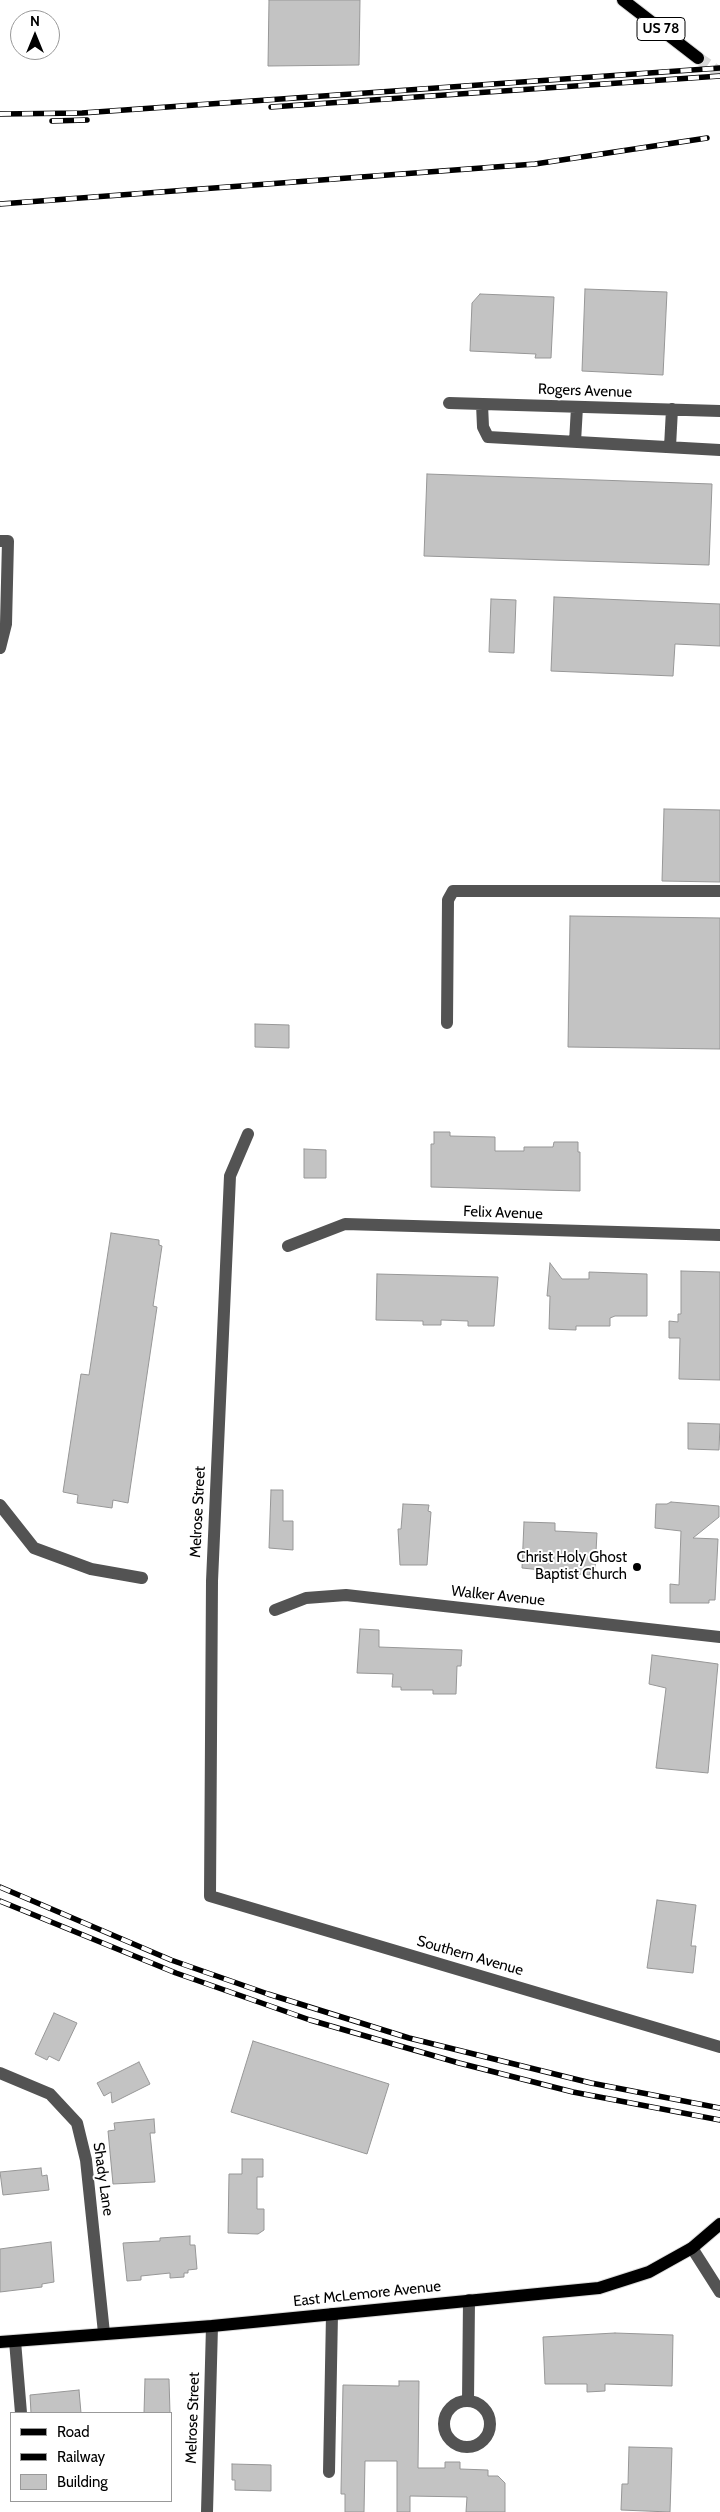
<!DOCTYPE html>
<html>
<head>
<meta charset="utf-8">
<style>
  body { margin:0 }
  #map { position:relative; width:720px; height:2512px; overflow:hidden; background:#fff; font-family:Cabin,sans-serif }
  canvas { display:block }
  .legend { position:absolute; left:10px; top:2412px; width:162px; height:90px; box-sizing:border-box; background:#fff; border:1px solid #999; margin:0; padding:6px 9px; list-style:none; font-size:15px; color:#000 }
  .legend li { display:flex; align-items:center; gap:10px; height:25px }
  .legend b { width:25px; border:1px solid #999 }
  .north { position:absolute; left:10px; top:10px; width:50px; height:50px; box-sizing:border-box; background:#fff; border:1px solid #999; border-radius:50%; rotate:0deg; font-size:14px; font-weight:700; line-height:20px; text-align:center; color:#000 }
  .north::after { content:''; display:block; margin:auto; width:18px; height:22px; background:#000; clip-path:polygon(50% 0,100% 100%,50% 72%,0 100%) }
</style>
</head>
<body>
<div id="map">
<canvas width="720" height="2512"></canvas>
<ul class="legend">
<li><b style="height:6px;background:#000"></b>Road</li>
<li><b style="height:6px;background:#000"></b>Railway</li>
<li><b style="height:14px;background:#c3c3c3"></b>Building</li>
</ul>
<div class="north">N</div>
</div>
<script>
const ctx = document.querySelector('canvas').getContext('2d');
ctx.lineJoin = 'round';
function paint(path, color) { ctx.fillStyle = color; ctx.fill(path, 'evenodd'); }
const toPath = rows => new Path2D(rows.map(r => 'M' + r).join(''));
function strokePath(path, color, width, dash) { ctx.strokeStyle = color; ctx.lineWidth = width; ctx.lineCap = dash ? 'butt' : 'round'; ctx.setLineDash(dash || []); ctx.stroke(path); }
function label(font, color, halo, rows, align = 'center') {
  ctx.font = font + ' Cabin,sans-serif'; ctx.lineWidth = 4; ctx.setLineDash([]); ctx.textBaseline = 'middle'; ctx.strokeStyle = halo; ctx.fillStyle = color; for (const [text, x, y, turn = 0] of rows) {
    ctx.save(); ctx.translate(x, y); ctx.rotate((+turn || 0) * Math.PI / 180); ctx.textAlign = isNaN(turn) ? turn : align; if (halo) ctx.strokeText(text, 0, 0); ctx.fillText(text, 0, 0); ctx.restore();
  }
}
const building = toPath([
  [269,0,360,0,359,65,268,66,269,0],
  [585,289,667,292,663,375,582,371,585,289],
  [480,294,554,297,551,358,535,358,536,354,470,351,472,303,480,294],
  [427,474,712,484,709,565,424,556,427,474],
  [554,597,720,604,720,646,675,644,673,676,551,671,554,597],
  [491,599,516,600,514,653,489,652,491,599],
  [664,809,720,810,720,882,662,881,664,809],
  [570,916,720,918,720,1049,568,1047,570,916],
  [255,1024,289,1025,289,1048,255,1047,255,1024],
  [434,1132,450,1132,450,1136,495,1137,495,1151,524,1151,524,1147,553,1147,554,1142,578,1142,578,1152,580,1152,580,1191,431,1187,431,1144,434,1144,434,1132],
  [304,1149,326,1150,326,1178,304,1178,304,1149],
  [111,1233,159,1240,159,1245,162,1246,153,1306,157,1307,128,1503,113,1500,112,1508,77,1503,78,1495,63,1492,81,1374,89,1375,111,1233],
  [550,1263,562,1279,589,1279,589,1272,647,1274,647,1316,615,1316,610,1318,610,1326,576,1326,576,1330,549,1329,550,1296,547,1296,550,1263],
  [681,1271,720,1272,720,1380,679,1379,680,1338,669,1338,669,1321,678,1322,678,1314,681,1314,681,1271],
  [377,1274,498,1277,494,1326,468,1326,468,1321,441,1320,441,1325,423,1325,423,1321,376,1320,377,1274],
  [688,1423,720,1424,719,1450,688,1449,688,1423],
  [271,1490,283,1490,283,1521,293,1521,293,1550,269,1548,271,1490],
  [671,1502,719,1506,719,1517,693,1538,718,1539,715,1600,709,1600,709,1603,670,1603,670,1584,679,1585,681,1531,655,1528,656,1504,667,1504,671,1502],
  [403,1504,429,1505,428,1511,431,1512,427,1565,400,1565,398,1529,401,1529,403,1504],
  [524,1522,555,1523,555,1531,597,1533,595,1570,590,1570,590,1575,522,1568,524,1522],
  [360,1629,379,1630,379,1647,462,1650,461,1666,457,1666,456,1694,433,1694,433,1690,401,1690,401,1687,392,1687,393,1674,357,1673,360,1629],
  [652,1655,718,1664,708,1773,656,1768,666,1688,649,1684,652,1655],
  [657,1900,696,1905,691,1946,696,1946,693,1973,647,1968,657,1900],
  [54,2013,77,2023,59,2061,49,2056,47,2060,35,2054,54,2013],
  [253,2041,389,2084,367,2154,231,2112,253,2041],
  [139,2062,150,2084,112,2103,111,2092,104,2096,97,2083,139,2062],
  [154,2119,155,2133,150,2133,155,2182,113,2184,108,2131,115,2130,114,2123,154,2119],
  [242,2159,263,2159,263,2177,257,2177,257,2209,264,2209,264,2230,258,2234,228,2233,229,2174,242,2174,242,2159],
  [41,2168,42,2176,47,2175,49,2190,3,2195,0,2172,41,2168],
  [190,2236,190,2245,195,2245,197,2269,188,2270,188,2273,184,2273,184,2277,170,2278,170,2273,141,2276,141,2280,127,2281,123,2243,160,2241,160,2238,190,2236],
  [51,2242,54,2282,42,2284,42,2287,0,2292,0,2249,51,2242],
  [615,2333,673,2335,672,2386,605,2384,605,2391,587,2392,587,2384,545,2384,543,2337,615,2333],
  [145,2379,169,2379,170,2413,144,2413,145,2379],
  [399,2381,419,2381,418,2468,445,2468,445,2462,460,2462,460,2469,488,2470,488,2476,498,2476,505,2483,505,2512,466,2512,467,2497,410,2496,410,2512,397,2512,397,2461,365,2461,364,2512,345,2512,345,2494,341,2494,341,2491,343,2385,399,2386,399,2381],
  [79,2390,81,2413,31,2413,30,2395,79,2390],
  [629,2447,672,2448,670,2512,621,2510,622,2484,628,2484,629,2447],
  [232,2464,271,2465,271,2491,235,2490,235,2480,232,2480,232,2464]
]);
const majorTunnel = toPath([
  [698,58,720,73]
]);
const minor = toPath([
  [449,403,720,411],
  [482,404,483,427,488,437,720,450],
  [575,442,577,407],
  [670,447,672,409],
  [0,541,8,541,6,624,0,648],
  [447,1023,448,900,453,891,720,891],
  [248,1134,230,1176,212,1581,210,1896,720,2047],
  [288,1246,345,1224,720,1235],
  [0,1505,34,1548,91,1569,142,1578],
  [275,1610,306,1598,346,1595,720,1637],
  [0,2073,50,2094,77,2123,86,2160,104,2333],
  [692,2248,720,2292],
  [15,2341,21,2413],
  '444 2424a23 23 0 1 1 46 0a23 23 0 1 1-46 0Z',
  [468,2401,469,2300],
  [329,2472,332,2314],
  [207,2512,212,2326]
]);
const major = toPath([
  [623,0,698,58],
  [0,2342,212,2326,599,2288,649,2272,692,2248,720,2224]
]);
const rail = toPath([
  [271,107,720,76],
  [0,114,82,113,720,68],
  [52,121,87,120],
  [0,204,535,164,707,138],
  [0,1887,171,1960,268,1994,409,2038,591,2083,720,2108],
  [0,1901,176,1973,310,2020,459,2063,573,2092,720,2120]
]);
const markers = [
  [637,1567,5,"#000"]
];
const shields = [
  [661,29,48]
];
const shieldNames = [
  ["US 78",661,29]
];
const streetNames = [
  ["Rogers Avenue",585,391,2],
  ["Felix Avenue",503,1213,2],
  ["Melrose Street",198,1512,-87],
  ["Walker Avenue",498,1596,6],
  ["Southern Avenue",470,1956,16],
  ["Shady Lane",103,2179,82],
  ["East McLemore Avenue",367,2294,-6],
  ["Melrose Street",193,2418,-88]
];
const poiNames = [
  ["Christ Holy Ghost",627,1558],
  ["Baptist Church",627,1575]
];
paint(building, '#c3c3c3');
strokePath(building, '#979797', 1);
strokePath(majorTunnel, '#d9d9d9', 12, [12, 6]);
strokePath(major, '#dbdbdb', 14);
strokePath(minor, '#535353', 12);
strokePath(major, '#000', 12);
strokePath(rail, '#000', 5.5);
strokePath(rail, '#fff', 4, [11]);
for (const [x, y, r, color] of markers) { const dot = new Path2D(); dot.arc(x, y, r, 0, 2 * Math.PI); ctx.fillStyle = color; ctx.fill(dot); strokePath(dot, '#fff', 2); }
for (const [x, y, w] of shields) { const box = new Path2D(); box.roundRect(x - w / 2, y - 11.5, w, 23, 4); ctx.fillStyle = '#fff'; ctx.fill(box); strokePath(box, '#000', 1); }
label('bold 14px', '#000', null, shieldNames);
label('15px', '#000', '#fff', streetNames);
label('15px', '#000', '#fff', poiNames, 'right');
</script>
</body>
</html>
